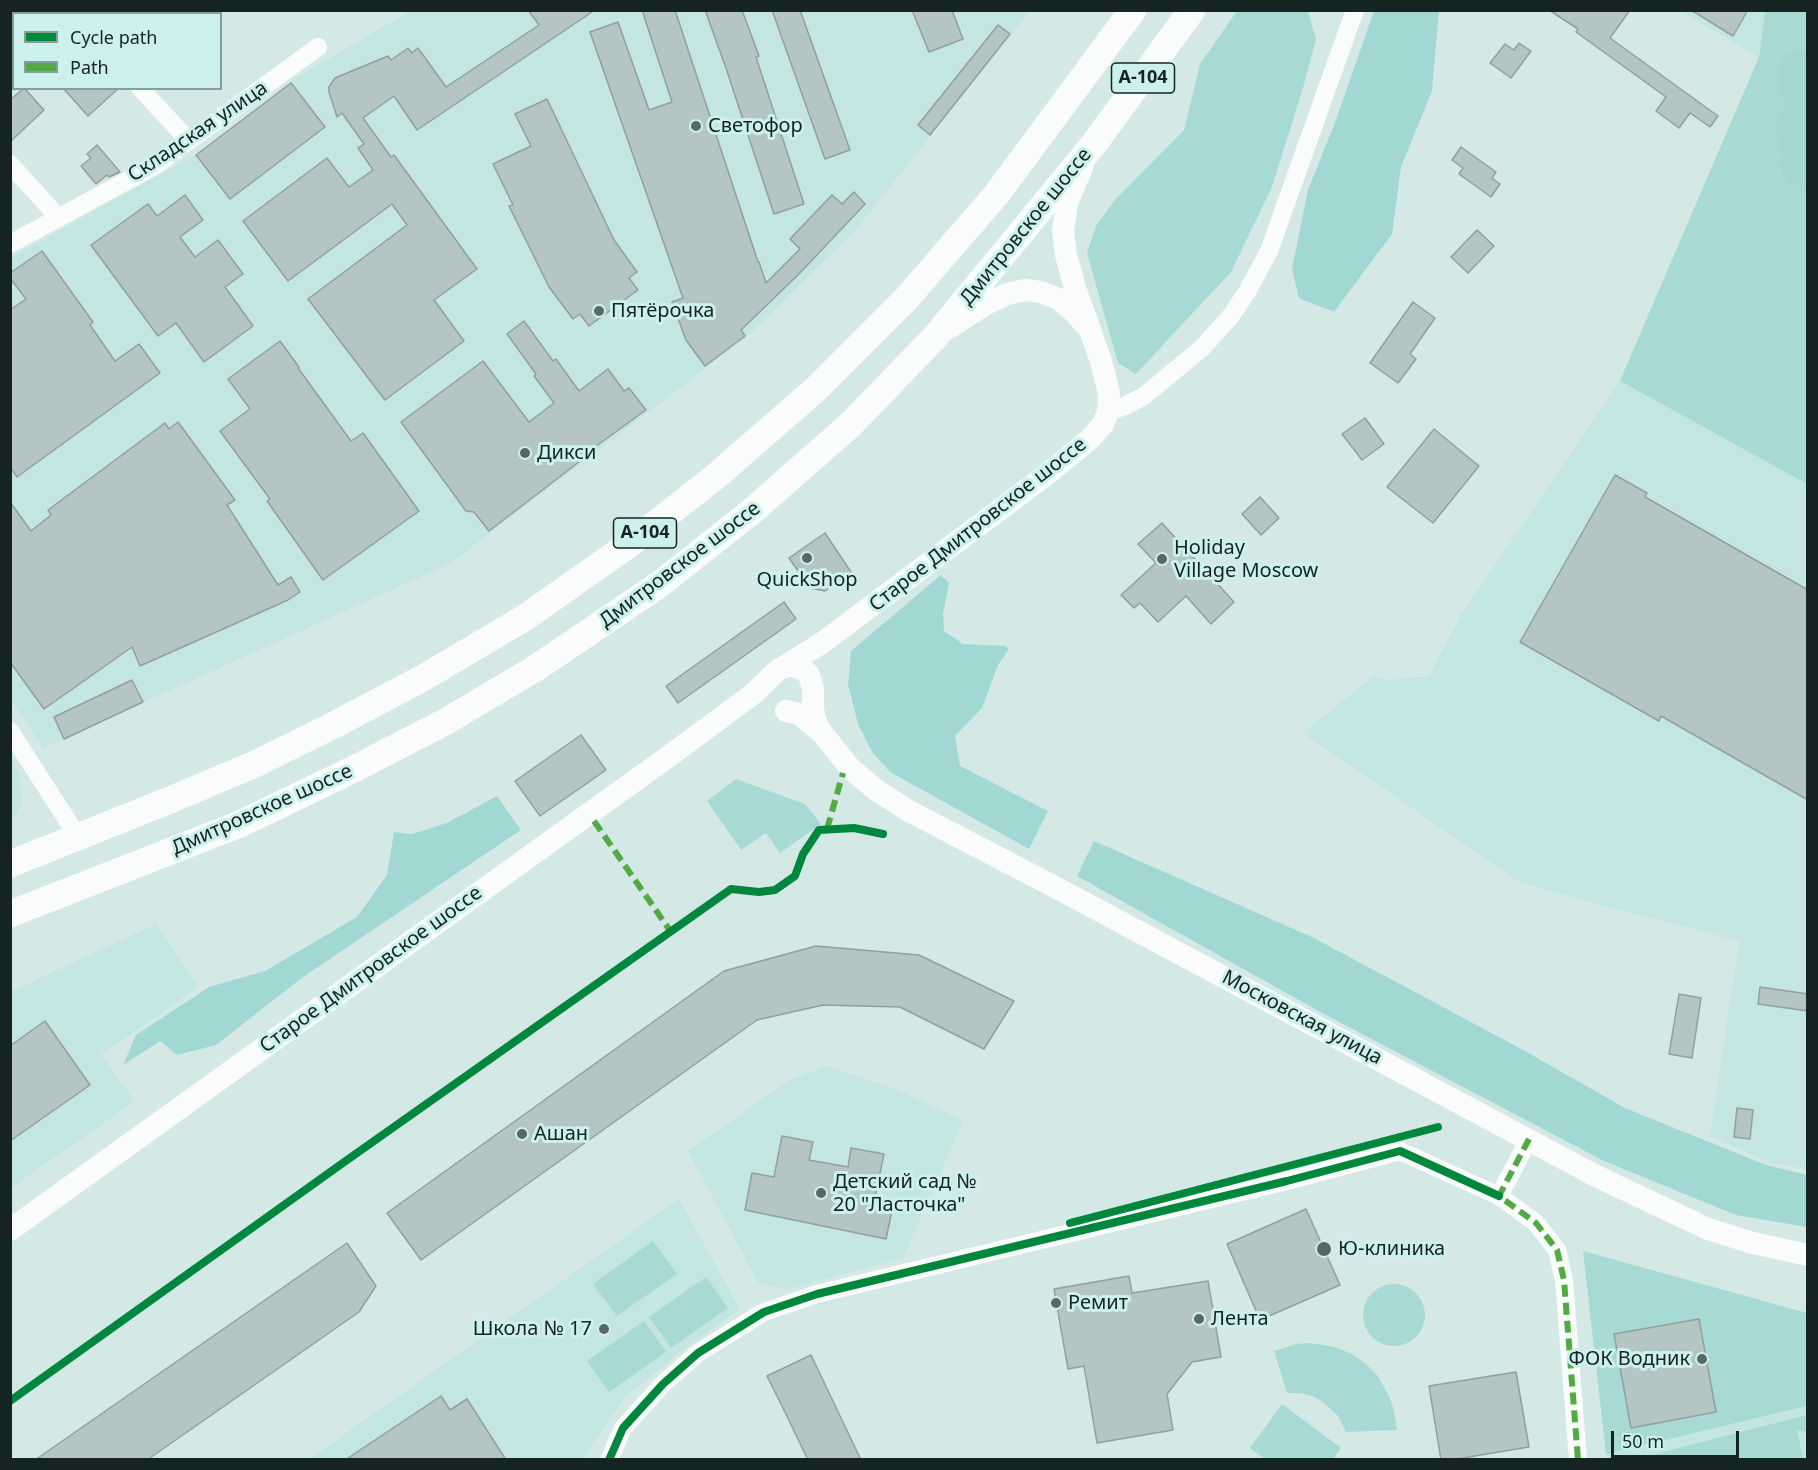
<!DOCTYPE html>
<html>
<head>
<meta charset="utf-8">
<style>
  body { margin:0 }
  #map { position:relative; width:1818px; height:1470px; overflow:hidden; background:#d4e9e6; font-family:"Noto Sans",sans-serif }
  canvas { display:block }
  .frame { position:absolute; inset:0; border:12px solid #152322; pointer-events:none }
  .legend { position:absolute; left:12px; top:12px; width:210px; height:78px; box-sizing:border-box; background:#ccf1ec; border:2px solid #839f9b; margin:0; padding:8px 10px; list-style:none; font-size:18px; color:#152322 }
  .legend li { display:flex; align-items:center; gap:12px; height:30px }
  .legend b { width:30px; border:2px solid #839f9b }
  .scale { position:absolute; left:1611px; top:1431px; width:128px; height:27px; box-sizing:border-box; border:3px solid #152322; border-top:0; padding-left:8px; font-size:18px; line-height:21px; white-space:nowrap; color:#152322; -webkit-text-stroke:4px #ccf1ec; paint-order:stroke }
</style>
</head>
<body>
<div id="map">
<canvas width="1818" height="1470"></canvas>
<div class="frame"></div>
<ul class="legend">
<li><b style="height:8px;background:#00873e"></b>Cycle path</li>
<li><b style="height:8px;background:#51aa43"></b>Path</li>
</ul>
<div class="scale">50 m</div>
</div>
<script>
const ctx = document.querySelector('canvas').getContext('2d');
ctx.lineJoin = 'round';
function paint(path, color) { ctx.fillStyle = color; ctx.fill(path, 'evenodd'); }
const toPath = rows => new Path2D(rows.map(r => 'M' + r).join(''));
function strokePath(path, color, width, dash) { ctx.strokeStyle = color; ctx.lineWidth = width; ctx.lineCap = dash ? 'butt' : 'round'; ctx.setLineDash(dash || []); ctx.stroke(path); }
function label(font, color, halo, rows, align = 'center') {
  ctx.font = font + ' "Noto Sans",sans-serif'; ctx.lineWidth = 6; ctx.setLineDash([]); ctx.textBaseline = 'middle'; ctx.strokeStyle = halo; ctx.fillStyle = color; for (const [text, x, y, turn = 0] of rows) {
    ctx.save(); ctx.translate(x, y); ctx.rotate((+turn || 0) * Math.PI / 180); ctx.textAlign = isNaN(turn) ? turn : align; if (halo) ctx.strokeText(text, 0, 0); ctx.fillText(text, 0, 0); ctx.restore();
  }
}
const built = toPath([
  [410,11,1030,11,859,226,748,336,451,563,43,748,11,700,10,258,195,155,296,78],
  [1680,11,1765,11,1759,57],
  [1620,381,1807,484,1807,1169,1769,1162,1710,1136,1739,941,1612,908,1519,882,1303,733,1373,676,1385,680,1429,676,1461,615],
  [11,754,19,775,22,803,13,820,11,821],
  [156,924,197,984,197,988,101,1055,135,1101,11,1188,10,992],
  [826,1066,897,1089,963,1121,903,1258,788,1289,759,1284,688,1151,790,1080],
  [679,1199,740,1309,685,1348,625,1397,589,1449,584,1459,308,1460],
  [1807,1406,1807,1459,1607,1460,1606,1454]
]);
const green = toPath([
  [1237,11,1308,11,1316,39,1303,88,1272,187,1231,272,1136,374,1118,363,1087,253,1096,226,1115,200,1184,130,1200,64],
  [1765,11,1807,11,1807,53,1800,51,1779,90,1786,106,1793,185,1807,187,1807,484,1620,381,1759,57],
  [736,779,805,804,821,824,780,853,766,833,741,850,707,801],
  [653,1241,677,1274,617,1316,593,1284],
  [1583,1251,1807,1313,1807,1406,1606,1454],
  [706,1277,728,1308,671,1348,649,1317],
  '1363 1315a31 31 0 1 1 62 0a31 31 0 1 1-62 0Z',
  [644,1321,666,1352,609,1392,587,1361],
  [1309,1343,1325,1345,1338,1348,1352,1354,1365,1363,1377,1375,1389,1396,1394,1410,1397,1430,1346,1432,1338,1416,1323,1402,1314,1397,1301,1393,1287,1393,1274,1351,1296,1344],
  [1282,1404,1341,1448,1333,1459,1265,1459,1250,1448],
  [1807,1415,1807,1432,1797,1430,1803,1459,1643,1459,1648,1456]
]);
const forest = toPath([
  [1374,11,1439,11,1432,91,1401,167,1392,234,1334,312,1299,298,1292,269,1308,190,1336,120],
  [1800,51,1807,53,1807,187,1793,185,1782,173,1776,120,1786,106,1779,90,1783,55],
  [941,575,949,583,943,613,944,631,963,644,1005,646,1009,649,998,665,982,708,955,736,960,766,1048,811,1029,849,890,772,872,752,858,724,848,684,851,651],
  [497,796,521,830,303,977,216,1045,177,1055,160,1041,123,1065,136,1035,209,987,265,971,357,917,387,875,394,832,412,834,447,823],
  [1094,841,1314,938,1525,1051,1625,1108,1766,1165,1807,1175,1807,1227,1736,1215,1604,1161,1324,1014,1077,876]
]);
const building = toPath([
  [528,10,595,10,417,130,394,96,363,118,391,157,394,155,477,269,434,300,464,341,385,400,308,299,407,225,392,204,288,281,243,221,327,158,349,187,373,170,358,148,364,144,342,113,337,117,329,92,329,87,335,78,388,56,391,60,408,48,412,53,418,48,446,87,539,25,528,10],
  [642,10,675,10,758,262,759,262,766,283,800,249,790,239,832,195,842,204,854,192,865,204,799,274,741,330,745,336,705,366,686,340,672,302,683,298,590,32,618,22,649,110,672,102,642,10],
  [705,10,742,10,759,56,756,57,804,204,774,214,726,68,705,10],
  [772,10,800,10,850,150,825,159,772,10],
  [912,10,952,10,963,39,929,52,912,10],
  [1549,10,1630,10,1610,38,1718,116,1710,127,1690,113,1679,128,1656,111,1666,97,1576,32,1578,29,1549,10],
  [1691,10,1748,10,1733,36,1691,10],
  [998,25,1010,34,930,135,918,125,998,25],
  [1519,43,1531,51,1511,78,1490,63,1505,44,1514,50,1519,43],
  [291,83,325,127,230,199,196,155,291,83],
  [24,88,44,110,10,142,10,100,24,88],
  [63,88,119,88,88,116,63,88],
  [547,99,614,240,637,272,629,278,638,290,589,326,580,314,573,319,549,287,509,206,513,205,493,164,531,146,515,114,547,99],
  [97,145,120,172,109,177,107,175,96,184,81,166,91,158,87,154,97,145],
  [1461,147,1496,172,1492,178,1500,184,1491,197,1459,174,1463,168,1452,160,1461,147],
  [185,195,203,220,180,237,195,257,218,240,243,274,225,287,253,326,204,362,176,323,158,336,91,245,148,204,157,216,185,195],
  [1477,230,1494,246,1468,273,1451,257,1477,230],
  [42,251,93,322,90,325,115,361,139,344,160,373,17,477,10,467,10,310,26,299,10,278,10,273,42,251],
  [1413,302,1435,318,1410,354,1416,359,1398,383,1370,363,1413,302],
  [524,321,553,361,556,359,579,391,608,369,624,391,629,388,646,410,577,460,579,462,489,531,474,512,466,511,401,422,483,361,529,422,554,403,534,376,536,374,507,334,524,321],
  [280,341,299,367,298,368,351,441,363,433,419,511,323,580,267,501,270,499,220,431,250,409,228,379,280,341],
  [1365,418,1384,444,1362,460,1342,434,1365,418],
  [178,422,235,500,227,505,278,585,291,577,300,592,288,600,140,666,132,647,44,709,10,662,10,502,31,531,51,515,48,510,165,423,169,429,178,422],
  [1434,429,1479,466,1433,523,1387,487,1434,429],
  [1615,475,1647,493,1645,497,1808,590,1808,800,1661,716,1659,721,1520,642,1615,475],
  [1260,497,1279,518,1261,535,1242,514,1260,497],
  [1162,523,1234,602,1211,624,1186,596,1158,622,1140,603,1134,608,1121,595,1156,563,1138,544,1162,523],
  [825,533,851,572,825,591,810,588,789,558,825,533],
  [784,602,796,619,678,703,666,686,784,602],
  [132,680,143,702,64,739,54,717,132,680],
  [581,735,606,770,540,816,515,781,581,735],
  [816,946,919,955,1014,1001,984,1049,900,1007,823,1005,757,1020,421,1260,387,1213,724,971,816,946],
  [1760,987,1808,994,1808,1011,1758,1004,1760,987],
  [1679,994,1701,998,1692,1058,1669,1054,1679,994],
  [45,1021,90,1085,10,1141,10,1046,45,1021],
  [1737,1108,1753,1110,1750,1139,1734,1137,1737,1108],
  [782,1136,813,1142,809,1160,848,1167,851,1148,884,1154,875,1197,894,1201,886,1239,745,1210,752,1173,774,1177,782,1136],
  [1306,1209,1340,1285,1260,1320,1227,1244,1306,1209],
  [347,1243,376,1286,359,1312,147,1460,35,1460,347,1243],
  [1129,1276,1132,1293,1208,1281,1221,1357,1192,1362,1167,1394,1173,1430,1097,1443,1084,1366,1068,1369,1054,1289,1129,1276],
  [1699,1319,1716,1412,1631,1428,1614,1334,1699,1319],
  [811,1355,861,1460,808,1460,782,1406,767,1376,811,1355],
  [1516,1372,1529,1447,1451,1460,1441,1460,1429,1386,1516,1372],
  [441,1396,450,1410,467,1399,506,1460,345,1460,441,1396]
]);
const minor = toPath([
  [66,10,69,14],
  [140,88,189,141],
  [10,164,59,218],
  [10,244,156,165,318,47],
  [1108,412,1125,406,1144,396,1202,348,1230,317,1247,292,1269,251,1355,10],
  [10,731,78,837],
  [1529,1139,1499,1196,1536,1223,1557,1250,1564,1280,1578,1460],
  [609,1460,623,1428,663,1384,698,1353,764,1312,817,1294,1287,1181,1400,1151,1499,1196]
]);
const major = toPath([
  [949,328,986,304,1007,294,1025,290,1041,292,1059,299,1076,314,1086,326],
  [785,666,822,643,1050,472,1091,438,1103,424,1108,412,1109,393,1101,361,1075,288,1066,255,1063,231,1067,203,1083,165],
  [786,711,799,714,810,723,823,734,850,768,876,790,909,811,1055,887,1596,1176,1708,1229,1753,1243,1808,1255],
  [10,1230,672,754,753,694,779,669,792,665,804,670,809,675,813,688,813,708,815,720,821,732]
]);
const highway = toPath([
  [10,864,170,800,255,764,332,726,423,678,526,617,631,543,715,477,816,389,906,299,996,195,1133,10],
  [10,914,240,824,354,769,445,722,536,668,660,584,751,512,851,424,936,336,1093,145,1192,10]
]);
const quiet = toPath([
  [594,821,671,932],
  [827,829,843,773],
  [1529,1139,1499,1196,1536,1223,1557,1250,1564,1280,1578,1460]
]);
const cycleway = toPath([
  [1070,1223,1438,1127],
  [10,1401,340,1165,731,889,759,892,775,890,795,876,803,854,819,830,854,828,883,834],
  [609,1460,623,1428,663,1384,698,1353,764,1312,817,1294,1287,1181,1400,1151,1499,1196]
]);
const markers = [
  [696,126,6,"#586867"],
  [599,311,6,"#586867"],
  [525,453,6,"#586867"],
  [807,558,6,"#586867"],
  [1162,559,6,"#586867"],
  [522,1134,6,"#586867"],
  [821,1193,6,"#586867"],
  [1324,1249,8,"#586867"],
  [1056,1303,6,"#586867"],
  [1199,1319,6,"#586867"],
  [604,1329,6,"#586867"],
  [1702,1359,6,"#586867"]
];
const shields = [
  [1143,78,63],
  [645,533,63]
];
const shieldNames = [
  ["А-104",1143,78],
  ["А-104",645,533]
];
const poiNames = [
  ["Светофор",708,126],
  ["Пятёрочка",611,311],
  ["Дикси",537,453],
  ["Holiday",1174,548],
  ["Village Moscow",1174,571],
  ["QuickShop",807,580,"center"],
  ["Ашан",534,1134],
  ["Детский сад №",833,1182],
  ["20 \"Ласточка\"",833,1205],
  ["Ю-клиника",1338,1249],
  ["Ремит",1068,1303],
  ["Лента",1211,1319],
  ["Школа № 17",592,1329,"right"],
  ["ФОК Водник",1690,1359,"right"]
];
const streetNames = [
  ["Складская улица",198,132,-34],
  ["Дмитровское шоссе",1026,227,-51],
  ["Старое Дмитровское шоссе",978,525,-38],
  ["Дмитровское шоссе",680,565,-37],
  ["Дмитровское шоссе",262,810,-24],
  ["Старое Дмитровское шоссе",371,970,-36],
  ["Московская улица",1302,1018,28]
];
paint(built, '#c3e6e2');
paint(green, '#a7dad4');
paint(forest, '#a2d8d3');
paint(building, '#b5c5c3');
strokePath(building, '#90a09e', 1.5);
strokePath(minor, '#f9fcfb', 18);
strokePath(major, '#f9fcfb', 22);
strokePath(highway, '#f9fcfb', 27);
strokePath(quiet, '#51aa43', 6, [12, 6]);
strokePath(cycleway, '#00873e', 8);
for (const [x, y, r, color] of markers) { const dot = new Path2D(); dot.arc(x, y, r, 0, 2 * Math.PI); ctx.fillStyle = color; ctx.fill(dot); strokePath(dot, '#ccf1ec', 2); }
for (const [x, y, w] of shields) { const box = new Path2D(); box.roundRect(x - w / 2, y - 15, w, 30, 4.5); ctx.fillStyle = '#ccf1ec'; ctx.fill(box); strokePath(box, '#152322', 1.5); }
label('bold 18px', '#152322', null, shieldNames);
label('20px', '#152322', '#ccf1ec', poiNames, 'left');
label('20px', '#152322', '#ccf1ec', streetNames);
</script>
</body>
</html>
